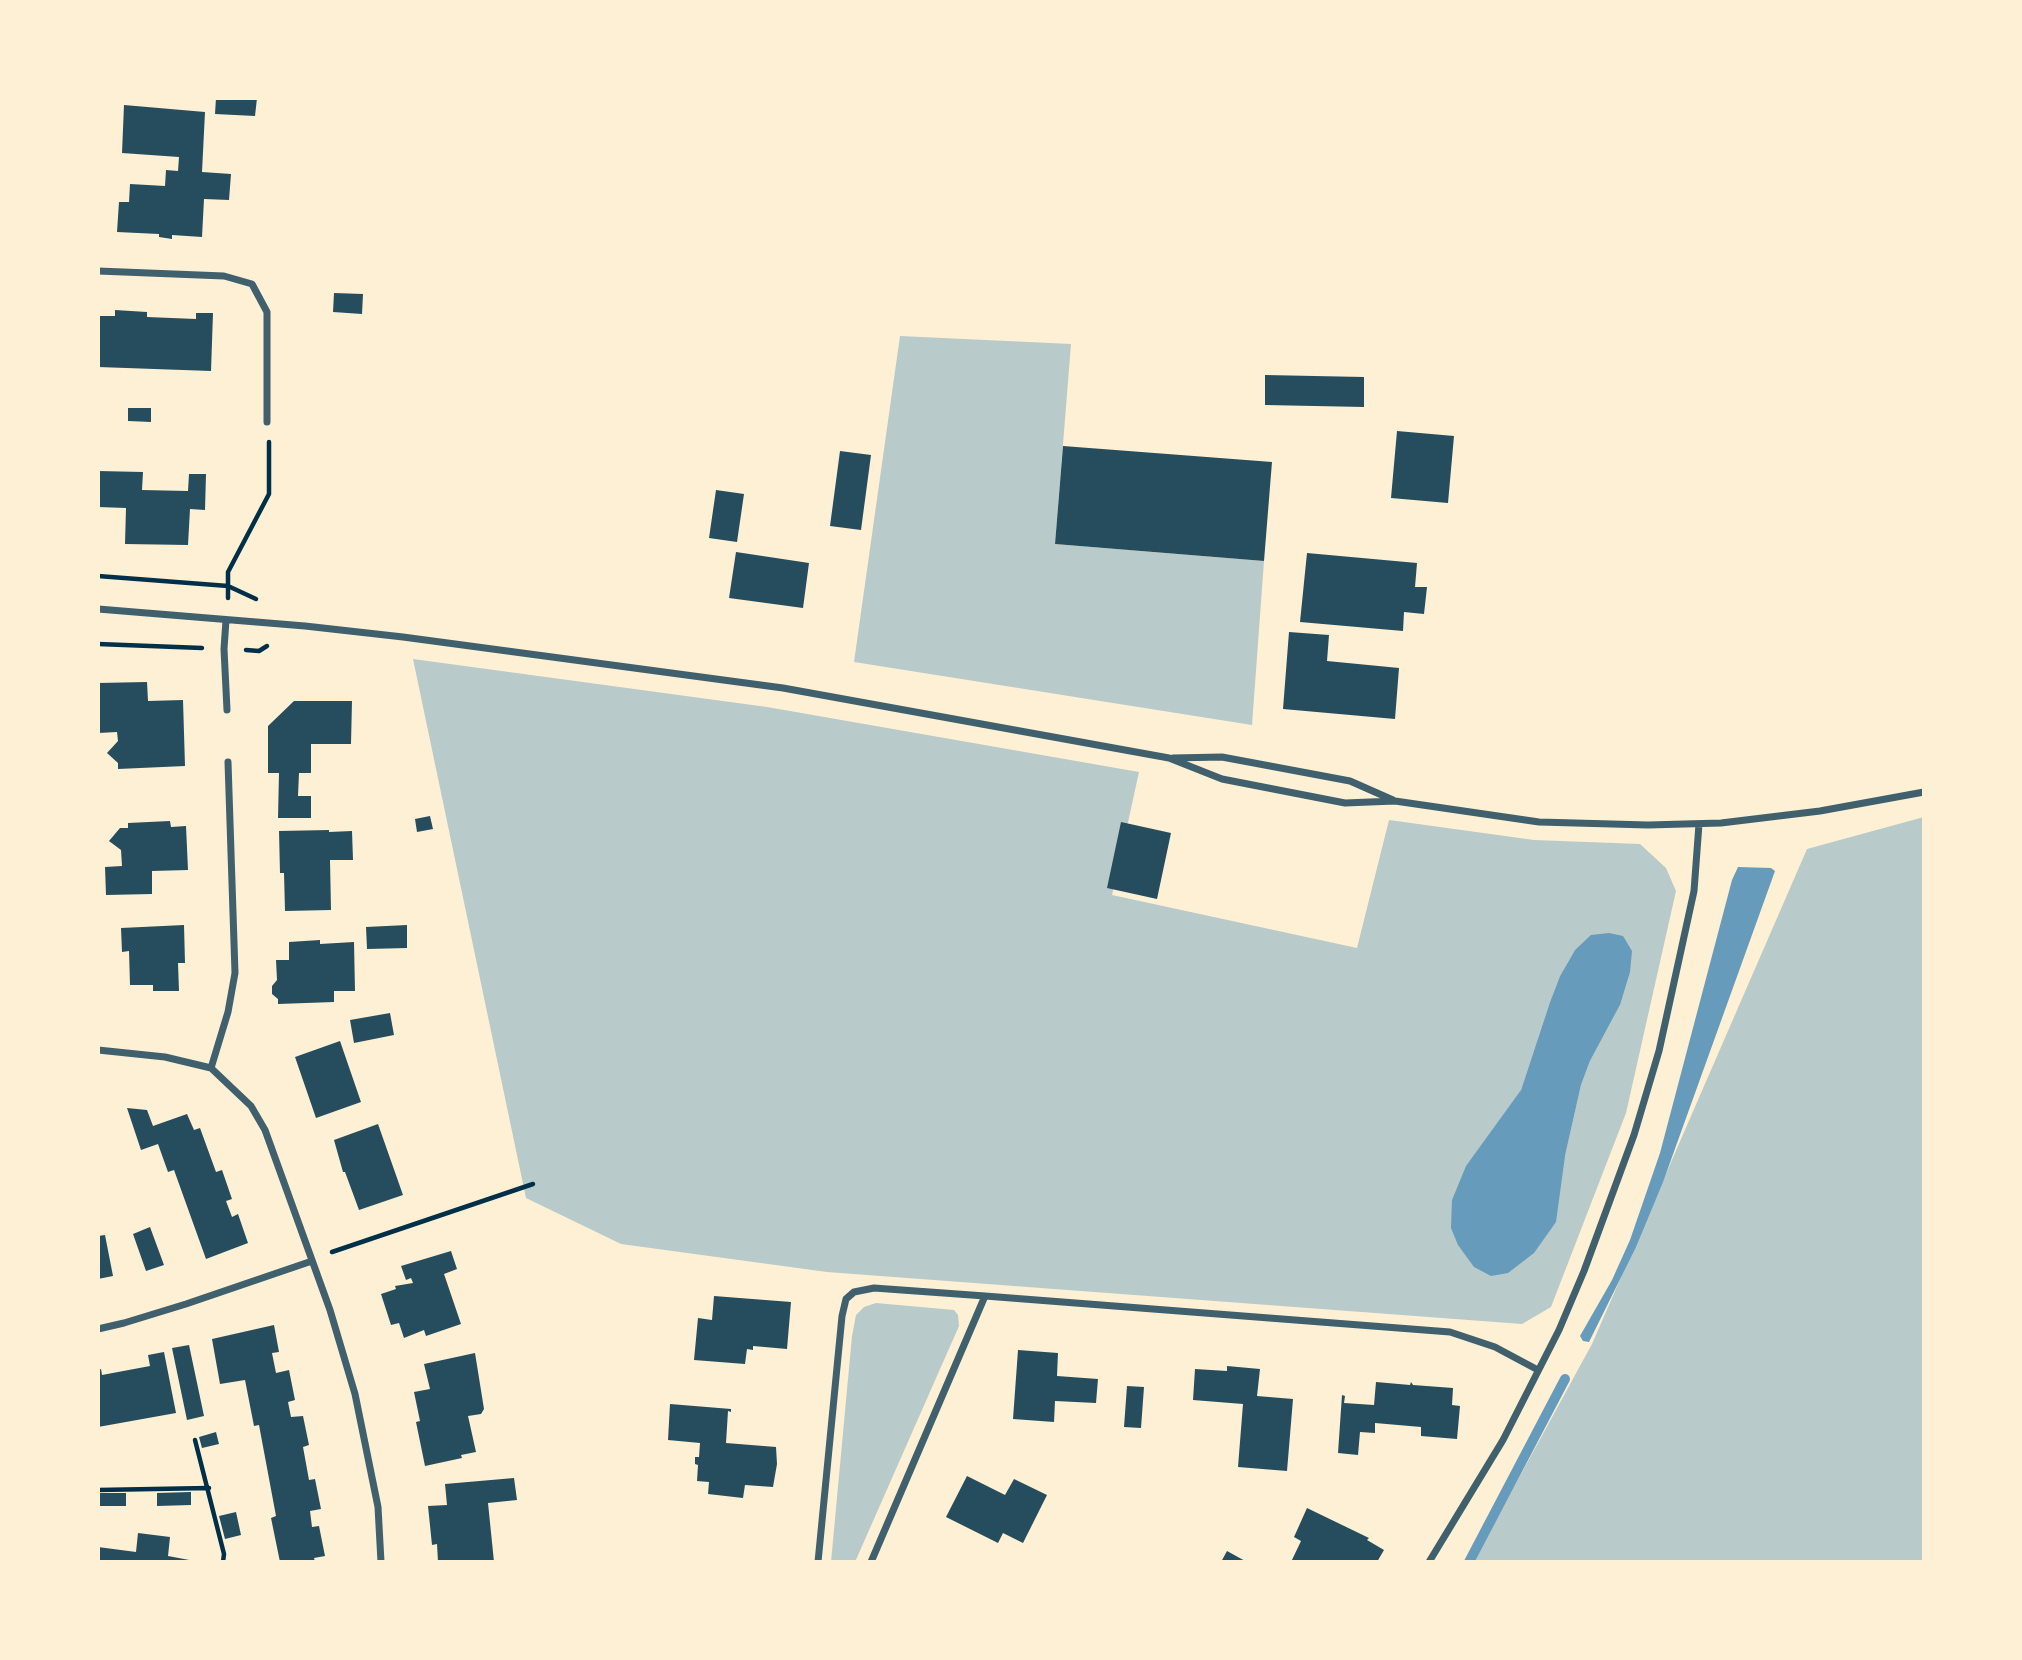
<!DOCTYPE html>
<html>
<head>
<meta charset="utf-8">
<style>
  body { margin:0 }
  #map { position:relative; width:2022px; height:1660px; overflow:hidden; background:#fdf0d5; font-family:"Noto Sans",sans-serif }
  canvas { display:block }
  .frame { position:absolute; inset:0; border:100px solid #fdf0d5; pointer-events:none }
</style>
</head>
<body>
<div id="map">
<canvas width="2022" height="1660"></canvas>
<div class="frame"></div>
</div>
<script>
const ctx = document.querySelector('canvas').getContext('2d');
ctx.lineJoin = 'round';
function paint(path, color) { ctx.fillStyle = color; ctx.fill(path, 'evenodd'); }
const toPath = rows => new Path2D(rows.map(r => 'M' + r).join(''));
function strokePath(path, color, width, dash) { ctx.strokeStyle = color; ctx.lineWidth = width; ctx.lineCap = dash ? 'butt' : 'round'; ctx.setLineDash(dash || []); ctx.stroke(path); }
const green = toPath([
  [900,336,1071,344,1055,544,1264,561,1252,725,854,662],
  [413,659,767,707,1139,772,1112,895,1357,948,1389,820,1534,840,1640,844,1666,868,1676,891,1626,1113,1551,1307,1522,1324,827,1272,621,1244,526,1198],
  [1575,950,1620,1005,1590,1061,1581,1085,1565,1156,1507,1112,1521,1090,1550,1002,1560,976],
  [1924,817,1924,1562,1473,1562,1592,1344,1807,849],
  [876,1303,954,1310,958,1315,959,1326,855,1562,831,1562,852,1336,856,1315,864,1307]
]);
const water = toPath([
  [1738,867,1771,868,1775,871,1663,1182,1636,1247,1589,1342,1583,1341,1580,1336,1612,1280,1630,1240,1660,1153,1732,880],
  [1609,933,1623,936,1632,951,1630,972,1620,1005,1590,1061,1581,1085,1565,1156,1556,1222,1534,1253,1508,1273,1491,1276,1474,1267,1458,1245,1451,1228,1452,1200,1466,1166,1521,1090,1550,1002,1560,976,1575,950,1591,935]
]);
const stream = toPath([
  [1469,1562,1565,1379]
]);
const building = toPath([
  [216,98,257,98,255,116,215,114],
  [124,105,205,112,202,172,231,174,229,200,204,199,202,237,172,235,172,239,159,237,159,234,117,232,119,202,129,202,130,184,165,186,166,170,178,171,179,157,122,153],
  [334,293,363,294,362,314,333,312],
  [115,310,147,312,147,317,196,319,196,313,213,313,211,371,98,367,98,316,115,316],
  [1265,375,1364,377,1364,407,1265,405],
  [128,408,151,408,151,422,128,421],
  [1397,431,1454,436,1448,503,1391,498],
  [1063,446,1272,462,1264,561,1055,544],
  [840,451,871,455,861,530,830,526],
  [98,471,143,472,142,490,188,491,189,474,206,474,205,510,190,509,188,545,125,544,126,508,98,507],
  [716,490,744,494,737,542,709,538],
  [736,552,809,563,803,608,729,598],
  [1307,553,1417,563,1415,587,1427,587,1424,614,1404,612,1403,631,1300,622],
  [1289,632,1329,635,1327,661,1399,668,1395,719,1283,709],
  [147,682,148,701,183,700,185,766,118,769,118,763,107,753,118,741,117,732,98,733,98,683],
  [294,701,352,701,351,744,311,744,311,773,299,773,298,796,311,796,311,818,278,818,279,773,268,773,268,726],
  [430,816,433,829,417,832,415,819],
  [170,821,171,827,186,826,188,870,152,871,152,894,106,895,105,867,122,866,121,850,109,841,120,828,128,828,128,823],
  [1121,822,1171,833,1157,899,1107,888],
  [329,830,329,832,352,831,353,860,330,860,331,910,285,911,284,873,280,873,279,831],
  [184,925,185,963,178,963,179,991,153,991,153,985,130,985,129,951,122,952,121,928],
  [407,925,407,948,367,949,366,927],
  [320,940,320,944,354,942,355,991,334,991,334,1002,278,1004,278,999,272,994,272,986,277,980,276,960,289,960,289,942],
  [390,1013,394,1035,354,1043,350,1020],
  [340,1041,361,1102,316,1118,295,1057],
  [127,1108,147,1110,153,1126,187,1114,194,1130,200,1128,216,1172,222,1170,232,1199,226,1201,232,1217,238,1214,248,1243,206,1259,174,1170,168,1172,158,1144,141,1150],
  [378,1124,403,1195,359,1210,345,1172,343,1172,334,1140],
  [150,1227,164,1265,146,1271,133,1234],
  [105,1235,113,1276,98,1279,98,1236],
  [451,1251,457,1269,444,1274,461,1324,426,1336,424,1330,404,1338,399,1323,391,1325,381,1294,396,1289,395,1286,413,1283,411,1278,406,1280,401,1266],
  [714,1296,791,1302,787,1349,753,1346,753,1350,747,1349,745,1364,694,1360,698,1318,712,1320],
  [274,1325,279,1352,272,1353,276,1373,289,1370,295,1400,288,1402,291,1417,303,1416,309,1445,303,1447,309,1480,315,1479,321,1509,310,1511,312,1527,319,1526,325,1556,314,1558,315,1562,280,1562,271,1518,276,1516,259,1425,254,1426,245,1380,220,1384,212,1339],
  [189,1345,204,1416,187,1420,172,1348],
  [1018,1350,1058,1353,1057,1376,1098,1379,1096,1403,1055,1401,1054,1422,1013,1419],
  [164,1352,176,1413,98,1427,98,1370,101,1369,102,1375,150,1366,148,1355],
  [475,1353,484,1409,481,1414,468,1416,476,1452,461,1455,462,1458,425,1466,416,1422,420,1421,414,1392,430,1389,424,1364],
  [1227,1366,1260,1369,1257,1396,1293,1399,1287,1471,1238,1467,1243,1404,1193,1400,1195,1369,1227,1371],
  [1376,1382,1410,1385,1411,1382,1413,1385,1453,1388,1452,1405,1460,1406,1457,1439,1421,1436,1421,1427,1375,1423,1375,1433,1360,1432,1358,1455,1338,1453,1342,1395,1345,1396,1344,1403,1374,1405],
  [1127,1386,1144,1387,1141,1428,1124,1427],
  [670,1404,731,1409,731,1412,728,1411,726,1443,776,1447,777,1464,773,1487,745,1485,743,1498,708,1494,709,1482,697,1481,698,1465,695,1464,695,1457,699,1457,700,1443,668,1440],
  [216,1432,219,1444,202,1448,199,1437],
  [967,1476,1005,1495,1014,1479,1047,1495,1023,1543,1003,1533,998,1543,946,1517],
  [514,1478,517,1500,488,1503,494,1562,438,1562,437,1544,432,1545,428,1506,447,1505,445,1484],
  [191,1492,191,1505,157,1506,157,1493],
  [98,1493,126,1493,126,1506,98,1506],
  [1307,1508,1369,1538,1367,1540,1384,1550,1377,1562,1291,1562,1301,1541,1294,1537],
  [236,1512,241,1535,225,1539,219,1516],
  [138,1533,170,1537,168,1556,200,1562,98,1562,98,1547,136,1552],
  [1227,1551,1247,1562,1221,1562]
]);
const path = toPath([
  [98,576,228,586,256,599],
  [228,598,228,572,269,494,269,442],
  [98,644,202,648],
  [246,650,259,651,267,646],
  [332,1252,533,1184],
  [195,1440,224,1554,223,1562],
  [98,1490,209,1488]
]);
const minor = toPath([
  [98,271,224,276,252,284,267,312,267,422],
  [98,609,305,626,403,637,783,688,1169,758,1222,779,1345,803,1395,801,1539,822,1648,825,1721,823,1820,811,1924,792],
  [226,620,224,649,227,710],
  [1173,758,1222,757,1350,781,1393,800],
  [98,1050,165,1057,211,1068,251,1106,265,1130,330,1310,355,1394,378,1507,381,1562],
  [211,1068,228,1012,235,973,228,762],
  [98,1329,124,1323,186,1304,312,1261],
  [818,1562,842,1316,846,1299,854,1292,874,1288,985,1296],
  [871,1562,985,1296,1450,1332,1495,1347,1538,1370],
  [1429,1562,1503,1440,1559,1330,1584,1271,1634,1135,1659,1051,1694,891,1699,824]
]);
paint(green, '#b9caca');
paint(water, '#669bbc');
strokePath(stream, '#669bbc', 10);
paint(building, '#264d5e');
strokePath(path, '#003049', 4.5);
strokePath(minor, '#3f606c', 7);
</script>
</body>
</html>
